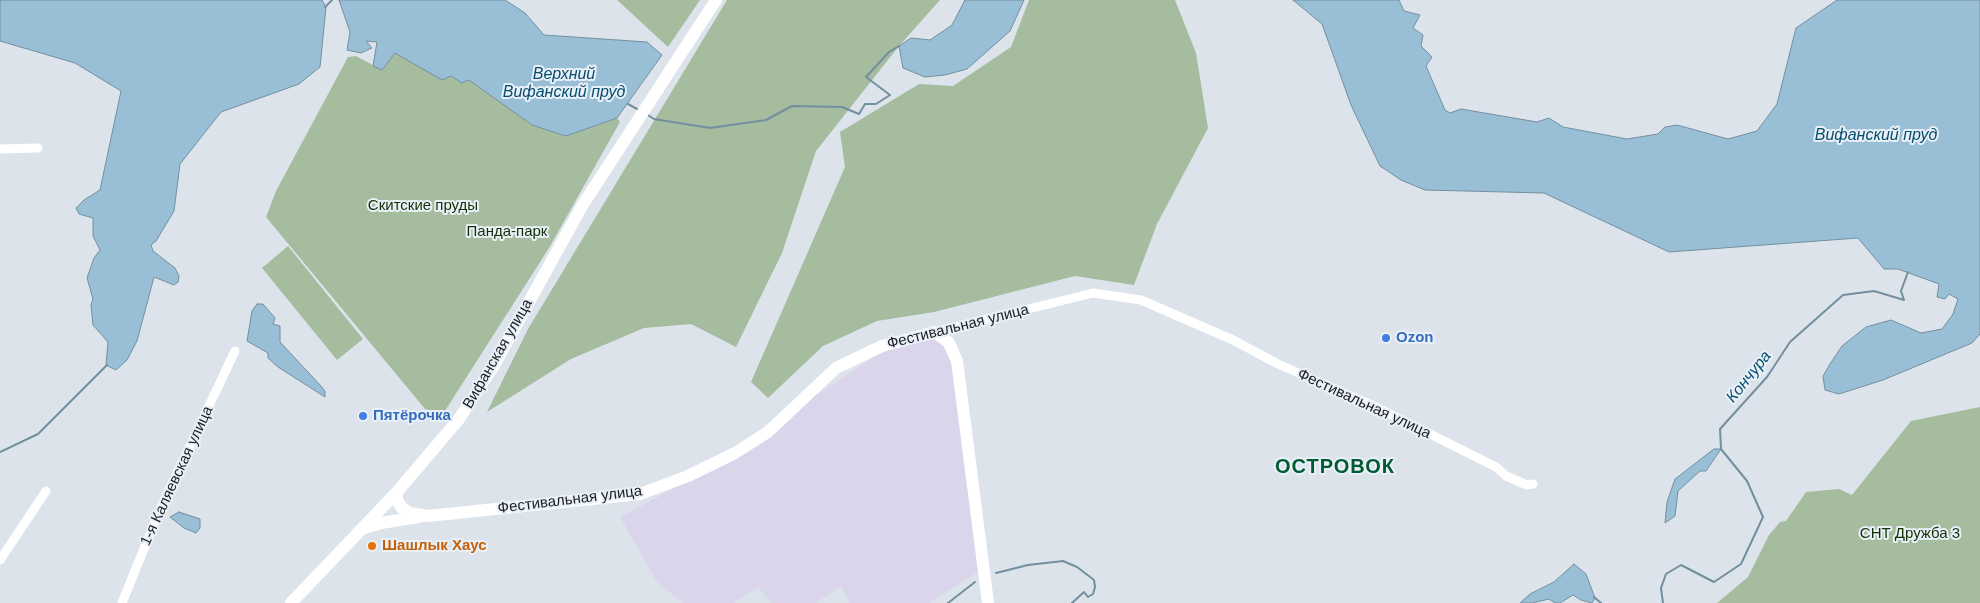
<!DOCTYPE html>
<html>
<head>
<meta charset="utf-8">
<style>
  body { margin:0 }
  canvas { display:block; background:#dce3eb }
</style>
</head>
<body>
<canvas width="1980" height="603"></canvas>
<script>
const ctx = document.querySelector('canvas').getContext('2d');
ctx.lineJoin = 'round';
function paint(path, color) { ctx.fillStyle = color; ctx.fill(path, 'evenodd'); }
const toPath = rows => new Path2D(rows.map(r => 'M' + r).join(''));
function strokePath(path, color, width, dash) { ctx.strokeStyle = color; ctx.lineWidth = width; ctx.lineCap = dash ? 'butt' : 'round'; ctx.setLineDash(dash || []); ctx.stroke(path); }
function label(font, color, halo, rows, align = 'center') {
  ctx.font = font + ' Helvetica,sans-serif'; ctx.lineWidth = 4; ctx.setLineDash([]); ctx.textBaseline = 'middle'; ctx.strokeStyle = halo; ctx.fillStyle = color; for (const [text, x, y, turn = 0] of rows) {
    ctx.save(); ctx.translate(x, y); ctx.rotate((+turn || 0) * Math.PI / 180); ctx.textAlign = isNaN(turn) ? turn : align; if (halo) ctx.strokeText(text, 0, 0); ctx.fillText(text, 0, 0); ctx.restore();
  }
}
const industrial = toPath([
  [935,332,953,362,978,572,929,603,849,603,841,586,816,603,771,603,758,587,734,603,683,603,657,582,620,517,758,444,813,397,877,355]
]);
const green = toPath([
  [617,0,700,0,668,47],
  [727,0,940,0,899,46,816,151,782,253,736,347,691,324,644,328,571,359,487,412,528,329],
  [1029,0,1175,0,1196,53,1208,128,1157,224,1134,285,1075,276,934,312,877,321,823,346,768,398,751,382,845,167,840,132,919,84,953,86,1011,47],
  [395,53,442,79,451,76,462,83,469,80,532,125,566,136,617,118,620,122,549,248,443,414,425,409,266,217,276,191,348,57,356,56,382,70],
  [288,246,363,339,337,360,262,268],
  [1980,407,1980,603,1717,603,1748,577,1769,535,1780,522,1786,521,1806,492,1839,489,1852,495,1911,421]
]);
const water = toPath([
  [0,0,322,0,326,7,320,67,299,84,221,112,180,164,174,211,156,241,151,245,153,251,175,268,179,276,178,282,174,285,154,277,137,341,127,360,116,370,106,365,108,342,93,325,91,305,93,299,87,278,94,258,100,250,93,236,93,218,79,214,76,208,84,200,100,190,121,91,75,63,0,41,0,0],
  [339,0,505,0,525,13,544,35,647,42,662,55,617,118,566,136,532,125,469,80,462,83,451,76,442,80,395,53,382,70,373,66,377,42,366,41,372,48,361,53,347,50,350,32,339,0],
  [965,0,1024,0,1010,31,967,69,945,75,925,77,903,68,899,46,911,38,930,40,952,25,965,0],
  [1293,0,1399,0,1404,11,1420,15,1413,28,1423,35,1421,46,1432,57,1426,66,1445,110,1450,113,1461,109,1537,122,1549,118,1563,127,1627,139,1658,134,1665,127,1677,125,1728,139,1757,131,1777,104,1796,28,1837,0,1980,0,1980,334,1972,343,1883,380,1839,394,1825,390,1823,376,1830,364,1842,346,1866,327,1891,320,1921,333,1942,329,1953,314,1958,299,1949,294,1945,299,1937,297,1939,284,1898,269,1884,269,1858,238,1669,252,1544,193,1425,190,1401,180,1380,166,1351,105,1322,24,1293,0],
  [257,304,263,304,275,318,273,324,280,326,280,342,320,385,325,391,325,397,278,367,268,358,268,353,247,341,252,311,257,304],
  [1714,449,1721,449,1706,471,1700,471,1678,491,1675,516,1665,523,1667,502,1675,479,1714,449],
  [179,512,200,519,200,528,196,533,184,528,170,517,179,512],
  [1574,564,1586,574,1595,598,1592,603,1581,600,1573,595,1560,603,1555,603,1549,599,1532,603,1520,603,1530,594,1554,582,1574,564]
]);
const stream = toPath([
  [325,7,332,0],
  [628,104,639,110],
  [648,115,654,119,710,128,766,120,792,106,842,107,859,114,865,104,876,104,890,95,866,77,889,52,899,46],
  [0,452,38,434,107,365],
  [996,573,1028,565,1063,561,1077,567,1094,580,1095,587,1093,594,1088,597,1084,592,1072,603],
  [1594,597,1601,603],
  [948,603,975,582],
  [1663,603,1661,588,1666,574,1681,565,1714,582,1741,564,1763,517,1747,481,1721,449,1720,429,1767,377,1790,342,1843,295,1874,291,1904,300,1901,291,1908,272]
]);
const minor = toPath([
  [0,149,38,148],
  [935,332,1093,293,1141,300,1233,340,1278,364,1374,406,1496,467,1506,476,1527,485,1533,484],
  [0,560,46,491],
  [122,603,160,509,235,351]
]);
const secondary = toPath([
  [397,492,397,500,402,508,410,513,428,516,640,494,688,476,735,453,768,432,836,368,882,346,935,332,949,343,957,361,988,603],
  [365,528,381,523,419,517],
  [291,603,397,492,459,419,493,367,582,206,716,0]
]);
const markers = [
  [1386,338,5,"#3f7fe0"],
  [363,416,5,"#3f7fe0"],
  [372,546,5,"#e8710a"]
];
const parkNames = [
  ["Скитские пруды",423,206],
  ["Панда-парк",507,232],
  ["СНТ Дружба 3",1910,534]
];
const streetNames = [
  ["Фестивальная улица",958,327,-14],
  ["Вифанская улица",498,354,-60],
  ["Фестивальная улица",1364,404,25],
  ["1-я Каляевская улица",177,476,-65],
  ["Фестивальная улица",570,500,-7]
];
const shopNames = [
  ["Ozon",1396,338],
  ["Пятёрочка",373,416]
];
const foodNames = [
  ["Шашлык Хаус",382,546]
];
const waterNames = [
  ["Верхний",564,75],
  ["Вифанский пруд",564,93],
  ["Вифанский пруд",1876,136],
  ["Кончура",1749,377,-51]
];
const districtNames = [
  ["ОСТРОВОК",1335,467]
];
paint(industrial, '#dad5eb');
paint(green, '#a5bc9f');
paint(water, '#99bfd6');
strokePath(water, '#738f9f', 1);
strokePath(stream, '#738f9f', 2);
strokePath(minor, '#fff', 9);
strokePath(secondary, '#fff', 12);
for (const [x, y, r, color] of markers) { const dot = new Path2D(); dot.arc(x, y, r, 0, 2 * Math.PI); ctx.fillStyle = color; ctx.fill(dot); strokePath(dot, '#e9f0f8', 2); }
label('15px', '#103205', '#e9f0f8', parkNames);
label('15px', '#1b1e20', '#e9f0f8', streetNames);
label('bold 15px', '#366cbe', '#e9f0f8', shopNames, 'left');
label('bold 15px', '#c56008', '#e9f0f8', foodNames, 'left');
label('italic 16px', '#064e6d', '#e9f0f8', waterNames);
ctx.letterSpacing = '1px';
label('bold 20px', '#005b33', '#e9f0f8', districtNames);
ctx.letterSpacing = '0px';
</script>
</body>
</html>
